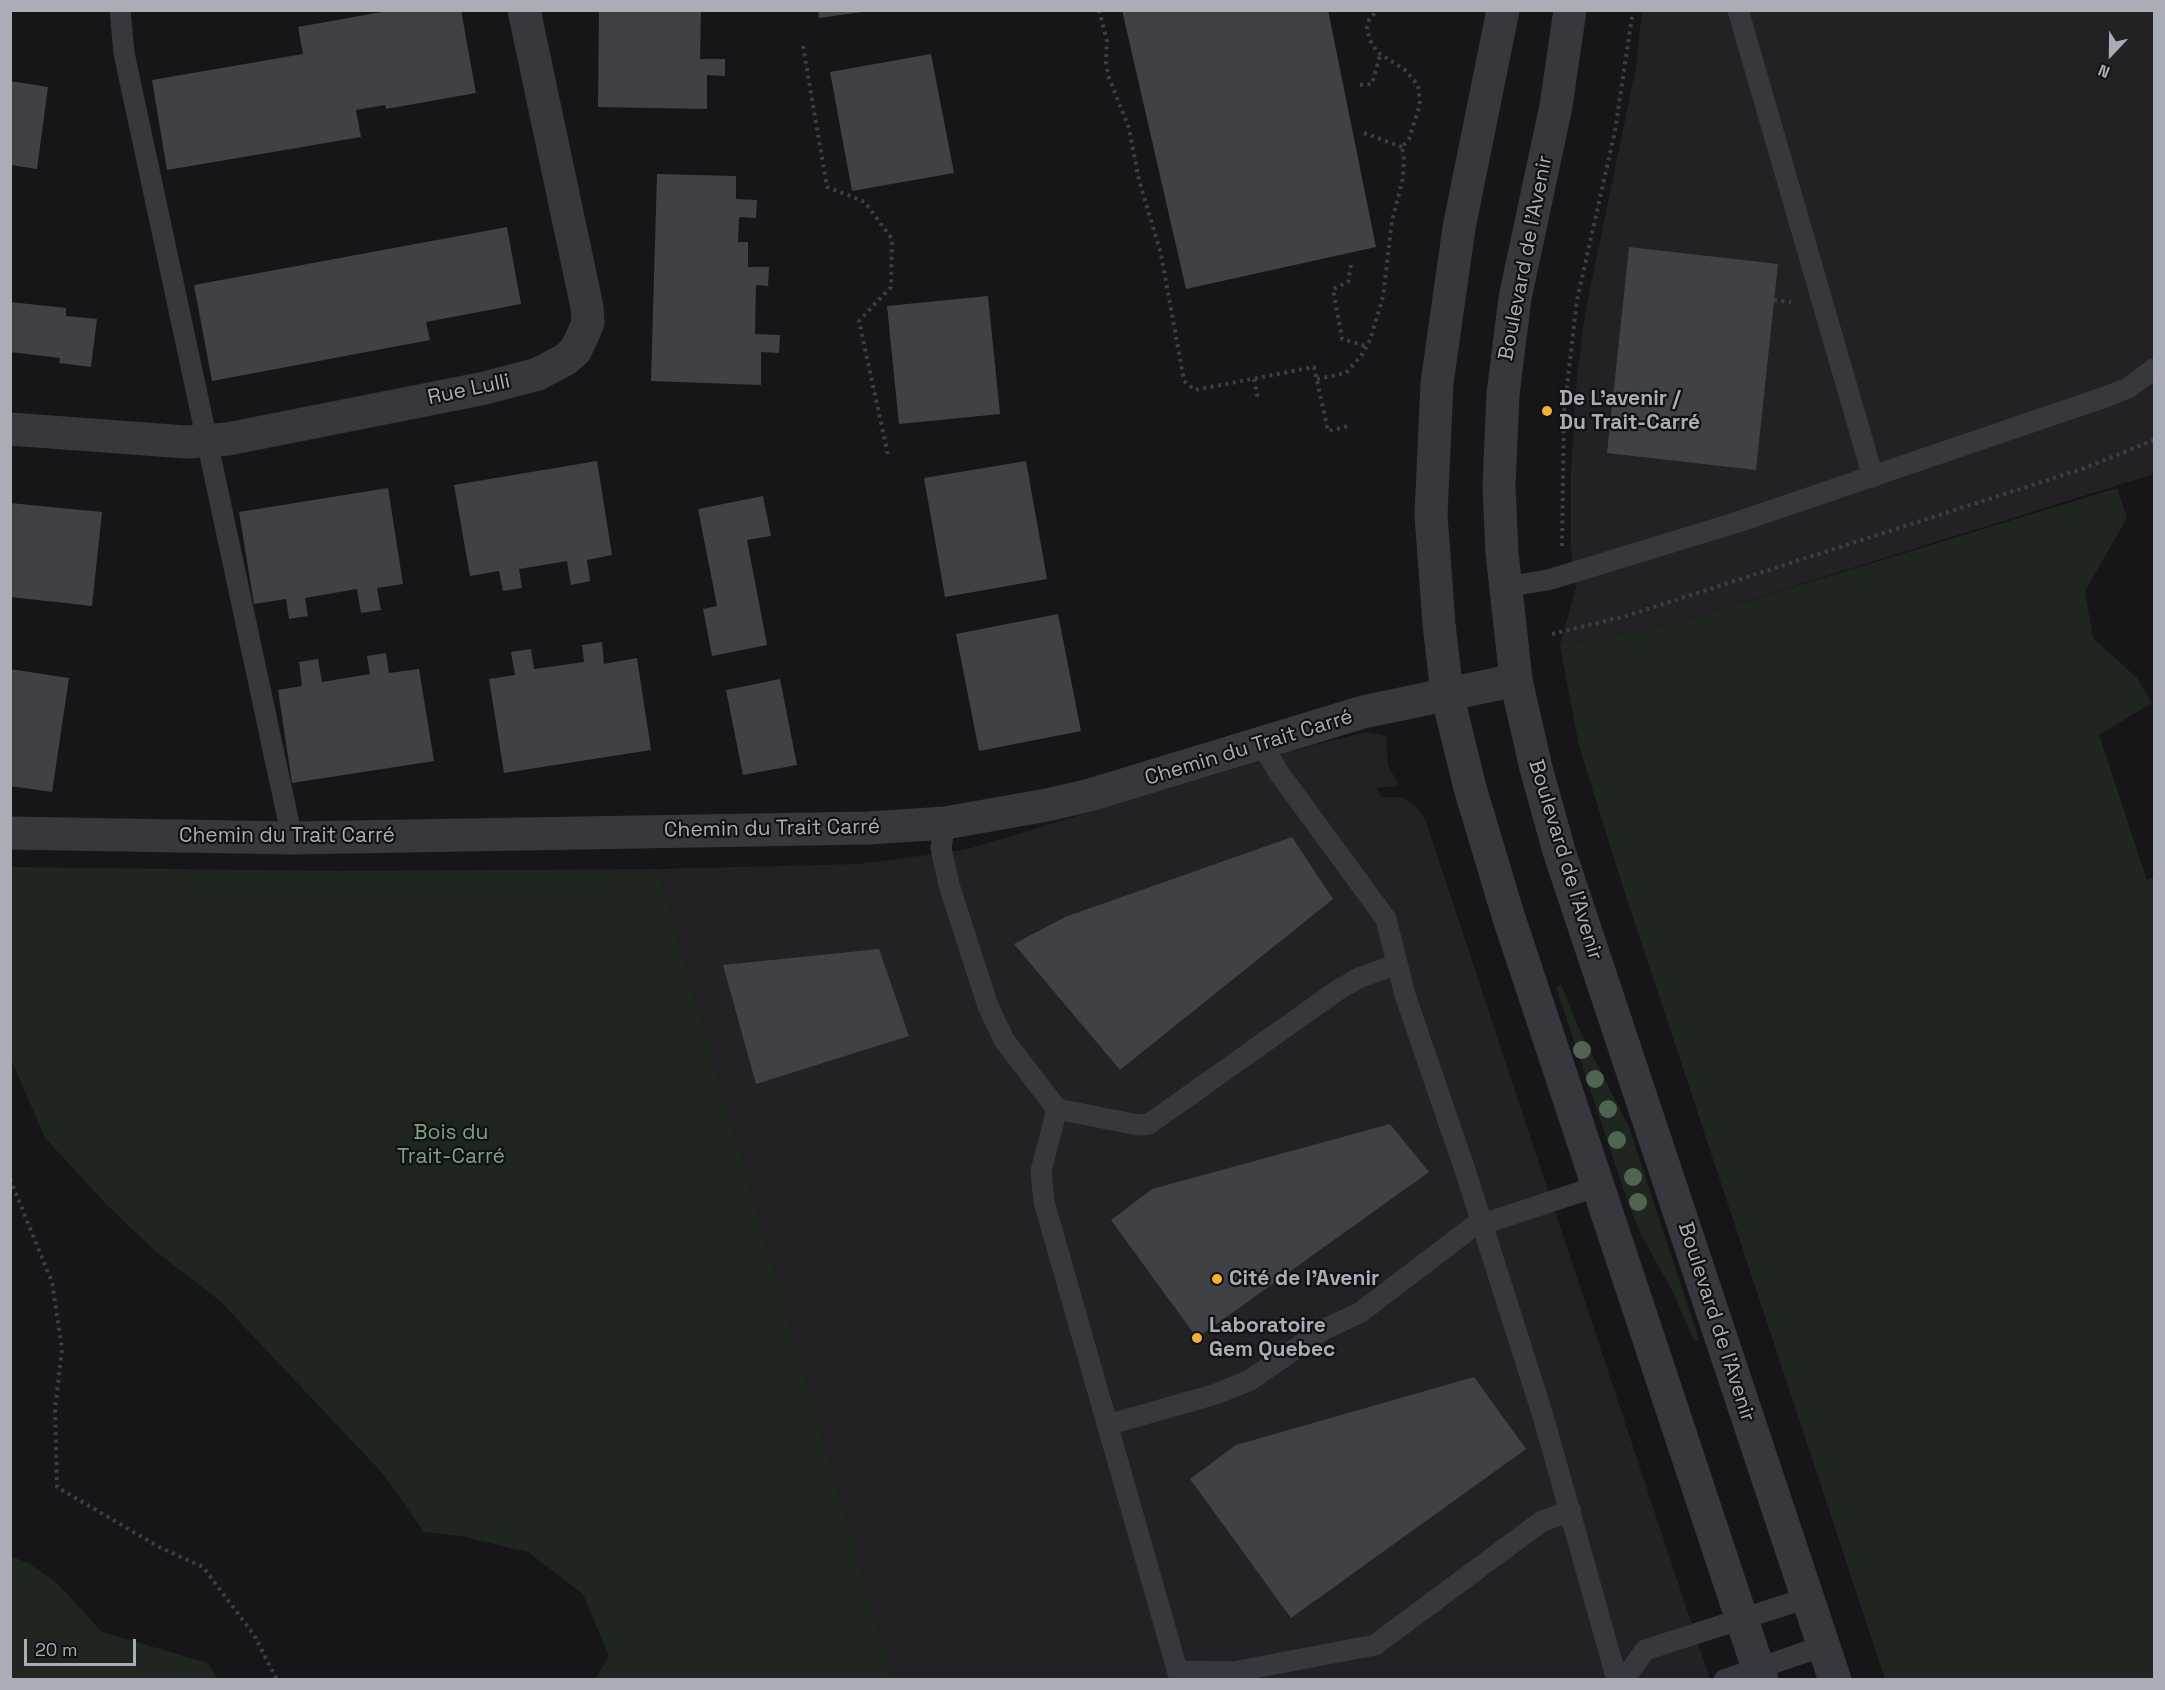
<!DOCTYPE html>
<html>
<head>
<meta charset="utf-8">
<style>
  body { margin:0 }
  #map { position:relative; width:2165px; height:1690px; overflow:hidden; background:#161618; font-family:"Space Grotesk",sans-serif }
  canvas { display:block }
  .frame { position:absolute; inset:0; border:12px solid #a8adb8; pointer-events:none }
  .north { position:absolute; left:2081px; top:24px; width:60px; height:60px; -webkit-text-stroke:4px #111113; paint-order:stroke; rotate:202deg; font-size:16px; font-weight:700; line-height:24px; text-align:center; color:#a8adb8 }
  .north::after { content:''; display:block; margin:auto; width:21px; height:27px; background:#a8adb8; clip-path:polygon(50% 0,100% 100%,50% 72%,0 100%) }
  .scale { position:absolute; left:24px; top:1639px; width:112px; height:27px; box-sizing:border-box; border:3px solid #a8adb8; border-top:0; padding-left:8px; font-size:18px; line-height:21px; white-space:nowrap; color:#a8adb8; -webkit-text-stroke:4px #111113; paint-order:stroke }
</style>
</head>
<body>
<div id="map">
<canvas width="2165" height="1690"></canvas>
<div class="frame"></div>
<div class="north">N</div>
<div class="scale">20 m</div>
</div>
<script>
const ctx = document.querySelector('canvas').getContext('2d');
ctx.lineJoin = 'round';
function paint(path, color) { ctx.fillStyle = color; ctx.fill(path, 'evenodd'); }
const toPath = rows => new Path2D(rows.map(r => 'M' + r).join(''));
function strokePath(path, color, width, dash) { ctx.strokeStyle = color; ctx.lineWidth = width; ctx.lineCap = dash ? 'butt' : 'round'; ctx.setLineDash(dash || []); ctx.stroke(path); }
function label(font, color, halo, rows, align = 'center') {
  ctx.font = font + ' "Space Grotesk",sans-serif'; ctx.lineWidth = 4.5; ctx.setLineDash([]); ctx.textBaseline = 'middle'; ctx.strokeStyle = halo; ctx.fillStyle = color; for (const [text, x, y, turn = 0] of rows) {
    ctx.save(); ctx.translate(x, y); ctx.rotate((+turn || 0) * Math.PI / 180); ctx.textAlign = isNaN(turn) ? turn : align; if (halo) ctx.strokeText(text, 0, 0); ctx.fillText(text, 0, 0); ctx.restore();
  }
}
const built = toPath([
  [1642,11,2154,11,2154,474,1676,623,1560,645,1576,587,1571,549,1571,471,1577,377,1585,314,1636,67],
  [1366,732,1386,736,1388,765,1399,786,1376,788,1381,797,1401,797,1415,805,1425,819,1710,1679,893,1679,658,869,859,864,964,850,1303,748]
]);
const green = toPath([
  [2117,488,2127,518,2085,591,2093,638,2137,678,2152,703,2099,735,2147,880,2154,877,2154,1679,1885,1679,1623,887,1579,746,1560,645,1676,623],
  [11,867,338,871,658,869,893,1679,595,1679,609,1656,583,1594,528,1552,460,1536,424,1532,384,1475,221,1302,153,1249,106,1204,45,1138,11,1059],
  [1561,984,1580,1031,1629,1127,1699,1340,1694,1341,1672,1290,1641,1235,1627,1200,1556,987],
  [10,1556,28,1563,57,1583,102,1632,208,1663,218,1679,11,1679]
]);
const building = toPath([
  [393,10,461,10,476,93,386,109,385,105,356,110,361,137,167,170,152,80,303,54,298,27],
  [599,10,701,10,700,59,725,59,725,76,707,75,707,109,598,107],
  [818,10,862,10,862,12,819,18],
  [1122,10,1328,10,1376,247,1186,289],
  [931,54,954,173,852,191,830,72],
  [10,81,48,87,37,169,10,165],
  [657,174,736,176,736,199,757,200,756,218,739,217,738,242,748,242,748,267,769,267,768,286,756,285,755,334,780,335,779,353,761,352,761,385,651,381],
  [507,227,521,304,426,322,430,340,212,381,194,285],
  [1629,247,1778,264,1756,470,1607,453],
  [988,296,1000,414,899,424,887,306],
  [10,302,66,308,66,316,97,319,91,367,59,363,60,358,10,352],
  [597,461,612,555,587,560,590,581,571,585,567,561,519,569,522,588,503,591,499,571,470,576,454,485],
  [1026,461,1047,579,945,597,924,478],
  [388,488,403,584,377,588,381,610,361,613,357,589,305,598,308,616,289,619,286,599,254,604,239,512],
  [763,496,771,536,747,540,767,645,712,656,703,609,717,606,698,509],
  [10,503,102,512,92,606,10,597],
  [1058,614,1081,731,979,751,956,634],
  [602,642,604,664,637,658,651,750,504,773,489,679,515,675,511,652,531,649,534,669,584,662,582,645],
  [386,653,389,673,419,669,434,761,292,783,278,690,302,686,299,662,318,659,322,682,370,674,367,656],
  [10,669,69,678,52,792,10,786],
  [780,679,797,765,743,775,726,690],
  [1292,837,1333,899,1120,1070,1014,944,1065,917],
  [879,949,909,1036,756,1084,723,965],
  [1390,1124,1429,1172,1197,1338,1111,1220,1152,1189],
  [1474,1377,1526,1449,1291,1618,1190,1479,1236,1445]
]);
const path = toPath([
  [1099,10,1107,41,1106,63,1109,78,1129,128,1139,180,1161,254,1184,381,1195,390,1314,367,1328,431,1349,426],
  [803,46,827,187,865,202,892,239,891,287,859,321,888,455],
  [1360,85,1372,84,1380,55],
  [1364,133,1402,147],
  [1351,265,1348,282,1333,289,1342,339,1366,346],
  [1774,300,1791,302],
  [1254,379,1258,399],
  [1317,379,1346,373,1361,356,1370,340,1383,297,1392,221,1403,178,1404,159,1402,147,1409,139,1420,104,1418,85,1405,70,1377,52,1370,40,1367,29,1369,20,1377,10],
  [1562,546,1564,412,1577,300,1615,131,1633,10],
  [1552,634,1626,616,2082,469,2154,440],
  [10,1179,52,1282,62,1349,55,1409,57,1487,159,1547,203,1567,254,1635,277,1680]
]);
const service = toPath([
  [120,10,124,53,292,838],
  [1738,10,1873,477],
  [1505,587,1548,580,1738,522,2108,396,2128,388,2154,369],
  [1261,743,1279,773,1386,919,1405,995,1465,1170,1543,1416,1617,1680],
  [945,823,941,848,949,885,988,1006,1004,1040,1057,1109,1138,1125,1149,1124,1338,990,1359,978,1397,964],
  [1057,1109,1041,1171,1044,1202,1180,1680],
  [1107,1425,1216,1394,1250,1380,1323,1330,1361,1312,1471,1228,1598,1186],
  [1178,1671,1233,1672,1375,1645,1542,1521,1571,1511],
  [1624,1680,1645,1650,1807,1598],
  [1724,1680,1823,1646]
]);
const minor = toPath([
  [10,429,186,442,228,439,485,388,538,374,566,359,575,351,582,337,588,323,587,307,524,10],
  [10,833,292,838,869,828,945,823,1047,805,1090,795,1363,712,1516,680]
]);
const tertiary = toPath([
  [1503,10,1459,228,1437,383,1431,515,1439,624,1447,694,1470,788,1508,915,1762,1680],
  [1570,10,1556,106,1515,298,1503,394,1499,486,1502,553,1516,680,1536,768,1559,851,1835,1680]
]);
const trees = [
  [1582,1050],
  [1595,1079],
  [1608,1109],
  [1617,1140],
  [1633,1177],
  [1638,1202]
];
const markers = [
  [1547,411,6,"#f2b134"],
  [1217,1279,6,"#f2b134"],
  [1197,1338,6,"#f2b134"]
];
const streetNames = [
  ["Boulevard de l'Avenir",1526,258,-79],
  ["Rue Lulli",469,390,-12],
  ["Chemin du Trait Carré",1249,748,-17],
  ["Chemin du Trait Carré",772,829,-1],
  ["Chemin du Trait Carré",287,836],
  ["Boulevard de l'Avenir",1565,860,73],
  ["Boulevard de l'Avenir",1716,1322,72]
];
const poiNames = [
  ["De L'avenir /",1559,399],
  ["Du Trait-Carré",1559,423],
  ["Cité de l'Avenir",1229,1279],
  ["Laboratoire",1209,1326],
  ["Gem Quebec",1209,1350]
];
const parkNames = [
  ["Bois du",451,1133],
  ["Trait-Carré",451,1157]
];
paint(built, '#222225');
paint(green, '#1e261f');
paint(building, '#404145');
strokePath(path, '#3d3f44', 4, [3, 4.5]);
strokePath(service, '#37383d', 21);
strokePath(minor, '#37383d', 33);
strokePath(tertiary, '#37383d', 33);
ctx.fillStyle = '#506452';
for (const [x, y] of trees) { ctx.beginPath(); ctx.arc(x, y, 9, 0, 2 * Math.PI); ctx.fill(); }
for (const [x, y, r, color] of markers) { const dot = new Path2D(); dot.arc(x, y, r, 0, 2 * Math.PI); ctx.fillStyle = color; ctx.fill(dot); strokePath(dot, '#111113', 2); }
label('21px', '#a8adb8', '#111113', streetNames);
label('bold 21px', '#a8adb8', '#111113', poiNames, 'left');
label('21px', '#7fa381', '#111113', parkNames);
</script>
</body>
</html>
